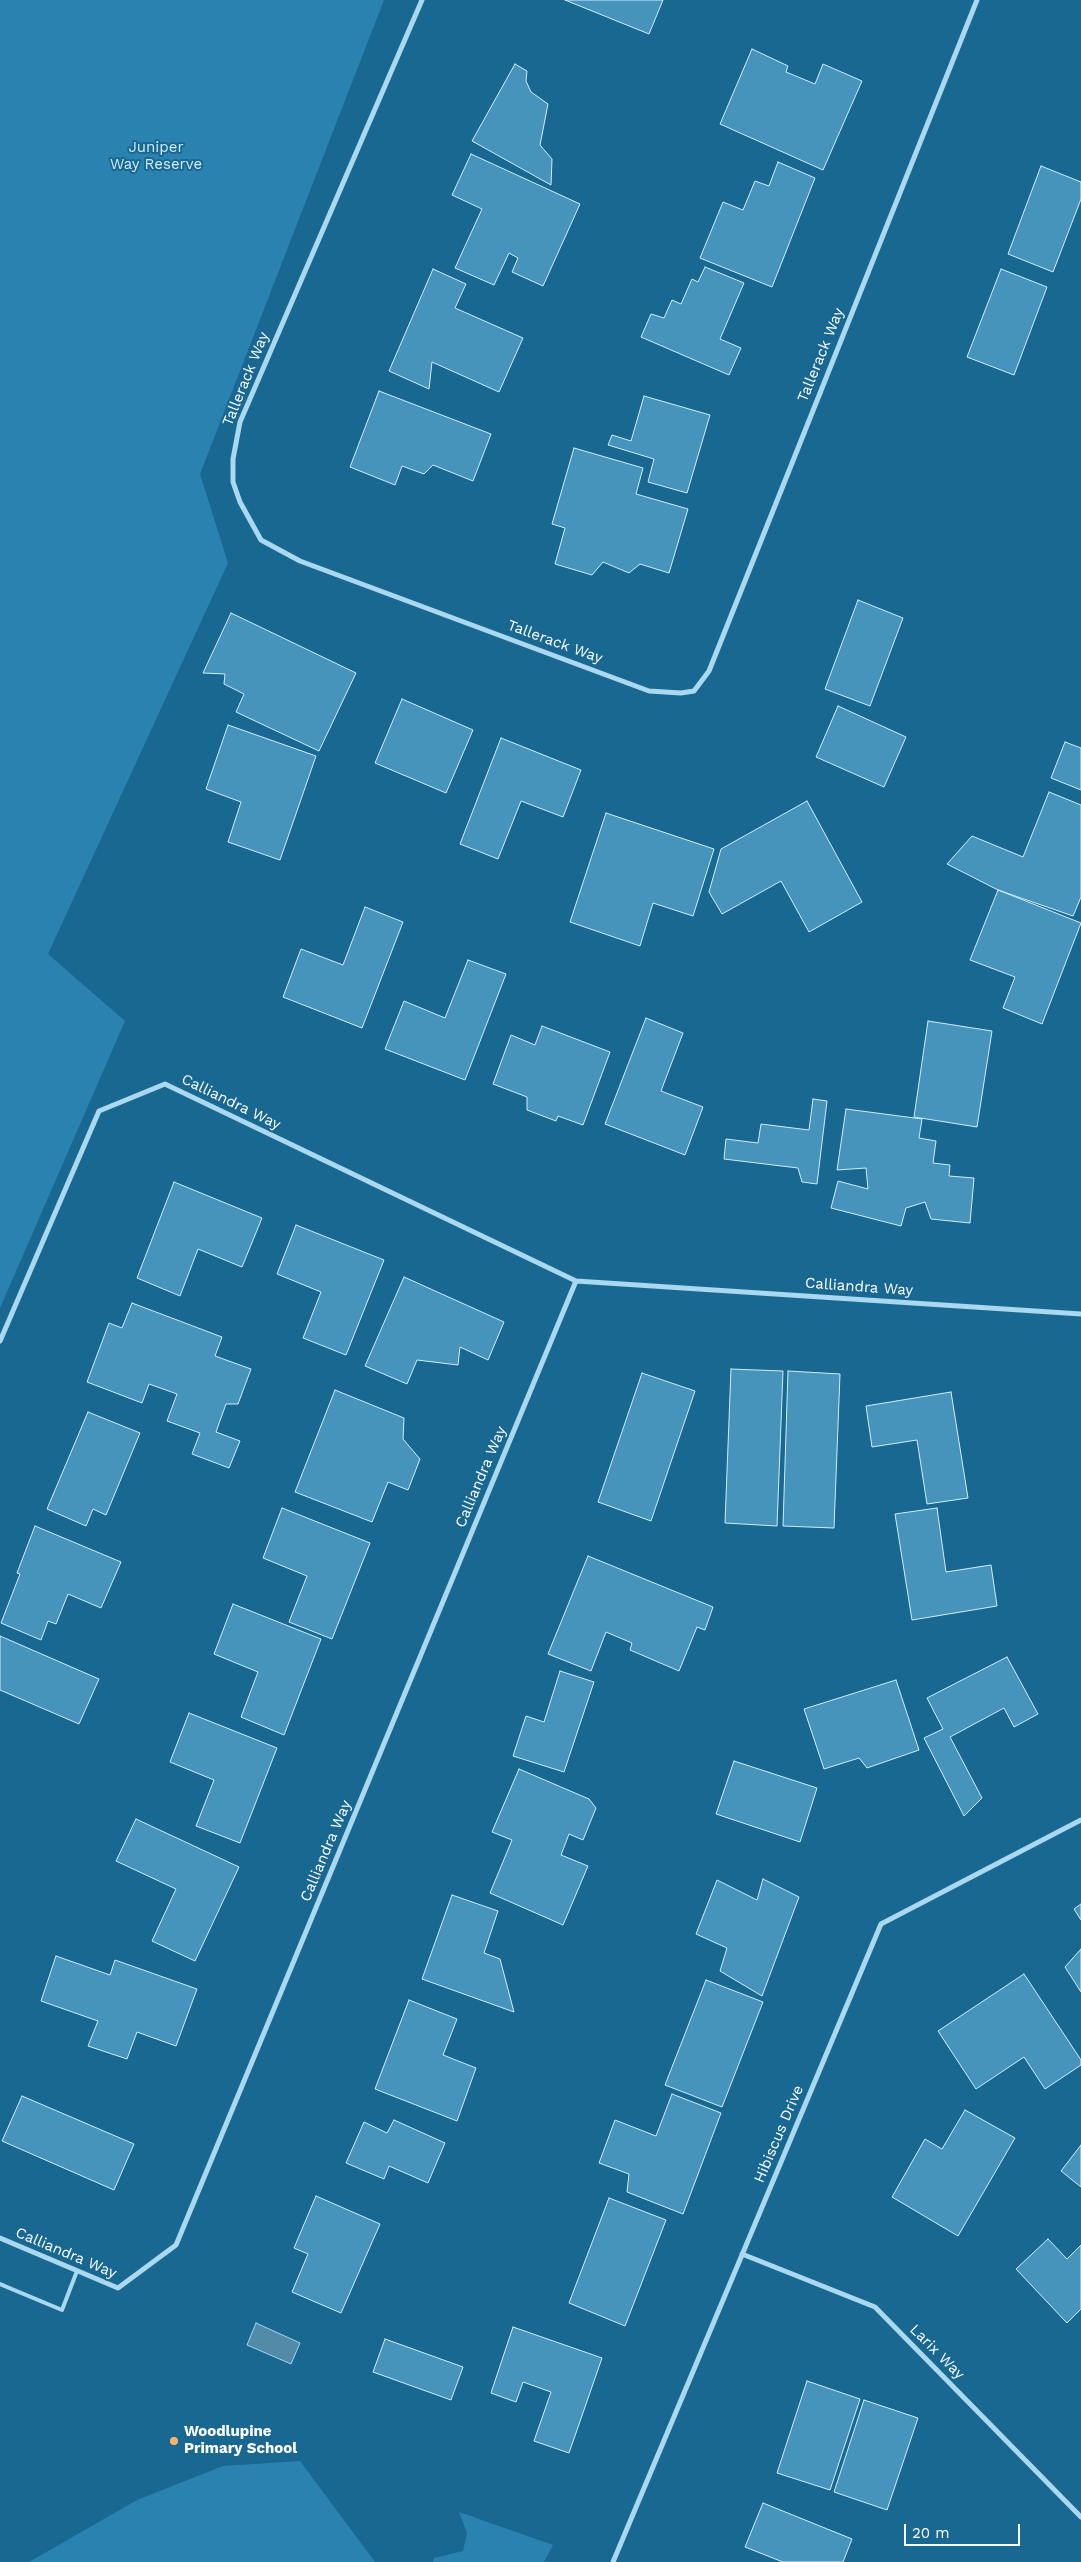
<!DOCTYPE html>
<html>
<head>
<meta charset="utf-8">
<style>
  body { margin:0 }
  #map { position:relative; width:1081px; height:2562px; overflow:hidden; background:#196892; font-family:"Work Sans",sans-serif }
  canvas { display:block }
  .scale { position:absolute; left:904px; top:2524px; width:116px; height:22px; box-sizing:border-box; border:2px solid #fff; border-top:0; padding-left:6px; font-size:15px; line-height:18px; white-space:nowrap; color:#fff; -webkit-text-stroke:4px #196892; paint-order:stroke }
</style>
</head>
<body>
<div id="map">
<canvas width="1081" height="2562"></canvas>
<div class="scale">20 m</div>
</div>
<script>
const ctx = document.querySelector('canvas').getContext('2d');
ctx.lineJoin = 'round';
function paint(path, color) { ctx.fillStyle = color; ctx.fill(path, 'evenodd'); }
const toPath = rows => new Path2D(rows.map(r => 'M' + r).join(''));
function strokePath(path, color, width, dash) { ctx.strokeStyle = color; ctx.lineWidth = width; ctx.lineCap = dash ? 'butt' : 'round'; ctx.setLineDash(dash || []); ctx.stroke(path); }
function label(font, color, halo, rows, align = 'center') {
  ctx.font = font + ' "Work Sans",sans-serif'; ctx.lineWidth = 4; ctx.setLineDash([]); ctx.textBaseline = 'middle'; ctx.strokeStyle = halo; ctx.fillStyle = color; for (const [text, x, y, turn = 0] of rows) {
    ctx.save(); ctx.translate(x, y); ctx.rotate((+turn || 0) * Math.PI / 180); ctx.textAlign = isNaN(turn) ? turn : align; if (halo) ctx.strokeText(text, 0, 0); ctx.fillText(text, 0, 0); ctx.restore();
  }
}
const green = toPath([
  [0,0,384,0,200,474,228,563,48,954,125,1021,0,1308],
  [300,2461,375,2562,29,2562,137,2500,223,2466],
  [459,2512,553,2545,544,2562,433,2562,434,2558,463,2551,467,2533]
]);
const water = toPath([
  [256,2323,300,2343,291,2364,247,2345,256,2323]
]);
const building = toPath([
  [565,0,663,0,649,34,565,0],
  [752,49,788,66,786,72,815,84,823,64,862,81,823,170,720,124,752,49],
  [515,64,527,71,526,81,531,92,548,104,540,145,552,159,551,185,472,141,515,64],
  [471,154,580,204,543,286,512,272,518,258,509,253,494,285,455,268,482,209,452,195,471,154],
  [778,162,815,178,772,287,700,258,723,202,743,210,755,181,769,186,778,162],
  [1041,166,1081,182,1081,199,1053,272,1008,254,1041,166],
  [705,267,744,283,720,339,741,348,729,375,641,337,651,314,664,318,672,300,681,304,692,279,698,282,705,267],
  [433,269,466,284,455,308,523,338,499,392,432,362,429,389,389,371,433,269],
  [1001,269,1047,287,1014,375,967,357,1001,269],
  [379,391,491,434,473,481,433,465,424,474,402,466,395,485,350,467,379,391],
  [644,396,710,415,687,493,648,482,654,459,608,445,612,435,631,441,644,396],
  [574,448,643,468,636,494,688,509,669,573,640,564,629,573,603,562,592,575,555,564,565,528,552,524,574,448],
  [858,600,903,618,870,706,825,689,858,600],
  [231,613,356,673,319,751,236,712,244,694,224,684,225,674,203,673,231,613],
  [402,699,473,730,446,793,375,763,402,699],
  [838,706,906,737,884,787,816,757,838,706],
  [228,725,316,756,280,860,228,842,241,802,206,789,228,725],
  [501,738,581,770,563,817,521,801,498,859,460,844,501,738],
  [1065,742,1081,748,1081,790,1051,778,1065,742],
  [1049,792,1081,805,1081,897,1073,916,998,890,947,864,972,836,1023,857,1049,792],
  [807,801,862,902,809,932,781,881,722,914,709,892,721,849,807,801],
  [606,813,714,849,693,916,653,903,640,946,570,922,606,813],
  [998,890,1081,923,1042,1024,1003,1008,1015,977,970,960,998,890],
  [365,907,403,922,362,1028,283,997,301,949,343,965,365,907],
  [468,960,506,974,465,1080,385,1049,404,1001,445,1018,468,960],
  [646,1018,683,1033,661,1091,703,1107,685,1155,605,1124,646,1018],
  [928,1021,992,1031,977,1127,914,1117,928,1021],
  [542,1026,610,1052,583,1125,558,1116,556,1121,527,1110,527,1097,493,1084,511,1035,535,1045,542,1026],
  [813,1099,827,1101,817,1184,802,1182,798,1168,724,1159,726,1139,758,1143,761,1124,809,1130,813,1099],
  [846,1109,922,1119,919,1138,936,1141,933,1163,950,1165,949,1176,974,1178,970,1223,931,1219,925,1202,906,1208,901,1226,831,1208,838,1181,868,1189,866,1168,837,1170,846,1109],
  [174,1182,262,1218,242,1267,198,1249,180,1296,137,1278,174,1182],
  [296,1225,384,1260,346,1355,303,1338,321,1292,277,1274,296,1225],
  [404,1277,504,1322,488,1360,460,1347,458,1365,417,1360,407,1384,365,1366,404,1277],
  [132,1303,222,1337,215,1356,251,1369,238,1404,226,1404,216,1432,240,1441,229,1468,192,1454,200,1433,167,1421,177,1394,149,1384,142,1403,87,1382,109,1323,122,1328,132,1303],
  [731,1369,783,1371,777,1526,725,1523,731,1369],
  [788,1371,840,1374,834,1528,783,1526,788,1371],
  [642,1373,695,1391,651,1521,598,1502,642,1373],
  [335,1390,404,1418,403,1439,420,1459,408,1490,388,1482,372,1522,295,1492,335,1390],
  [951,1392,968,1498,927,1504,917,1440,872,1447,866,1406,951,1392],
  [88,1412,140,1433,106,1515,93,1509,86,1526,47,1509,88,1412],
  [282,1508,370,1543,332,1639,289,1622,307,1576,263,1558,282,1508],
  [937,1508,946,1572,991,1565,997,1606,912,1620,895,1514,937,1508],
  [35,1526,121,1562,101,1608,68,1594,56,1624,48,1621,41,1640,1,1623,20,1574,17,1573,35,1526],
  [588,1556,713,1607,705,1630,697,1627,679,1671,630,1650,632,1643,606,1632,591,1671,548,1654,588,1556],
  [233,1604,321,1639,284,1735,241,1717,258,1672,214,1654,233,1604],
  [0,1636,99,1679,79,1724,0,1690,0,1636],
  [1007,1657,1038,1714,1014,1727,1004,1708,950,1737,982,1798,964,1816,924,1738,943,1729,927,1698,1007,1657],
  [560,1671,594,1682,564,1772,513,1756,526,1716,544,1722,560,1671],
  [896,1680,919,1750,867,1768,859,1758,824,1769,804,1709,896,1680],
  [189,1713,277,1748,240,1843,196,1826,214,1780,170,1762,189,1713],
  [734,1761,817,1788,800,1842,716,1814,734,1761],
  [519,1769,589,1799,596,1808,583,1840,569,1834,561,1855,588,1866,563,1925,490,1893,512,1840,492,1832,519,1769],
  [136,1819,239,1867,195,1961,152,1941,176,1889,116,1861,136,1819],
  [763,1879,799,1897,762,1996,720,1971,727,1948,696,1934,717,1880,757,1900,763,1879],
  [452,1895,498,1911,484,1953,500,1959,514,2012,422,1979,452,1895],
  [1081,1904,1081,1920,1074,1909,1081,1904],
  [1081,1949,1081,1992,1065,1967,1081,1949],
  [56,1956,110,1975,115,1960,197,1989,176,2046,137,2032,127,2059,88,2046,98,2021,41,2001,56,1956],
  [1024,1974,1081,2060,1081,2065,1045,2089,1024,2057,976,2089,938,2031,1024,1974],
  [706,1980,763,2002,722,2107,665,2085,706,1980],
  [409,2000,457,2019,443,2055,476,2068,457,2121,375,2089,409,2000],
  [672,2094,721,2113,683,2214,627,2192,629,2174,599,2163,615,2120,656,2136,672,2094],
  [22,2096,134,2144,114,2190,2,2141,22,2096],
  [965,2110,1015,2138,958,2236,892,2197,925,2139,942,2149,965,2110],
  [394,2120,445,2143,428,2183,389,2166,384,2179,346,2163,364,2122,387,2133,394,2120],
  [1081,2145,1081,2187,1061,2171,1081,2145],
  [316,2196,380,2224,341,2313,292,2292,308,2254,294,2248,316,2196],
  [609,2198,666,2220,625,2326,569,2303,609,2198],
  [1048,2239,1067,2259,1081,2245,1081,2309,1067,2323,1016,2269,1048,2239],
  [513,2327,602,2358,569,2453,534,2441,551,2392,523,2382,516,2402,491,2393,513,2327],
  [385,2339,463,2367,451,2400,373,2372,385,2339],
  [807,2381,860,2399,830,2490,777,2473,807,2381],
  [864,2400,918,2418,887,2510,834,2492,864,2400],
  [763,2503,852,2539,843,2562,783,2562,745,2547,763,2503]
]);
const lane = toPath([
  [0,2284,62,2310,77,2271]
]);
const street = toPath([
  [422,0,240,422,233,459,233,482,240,502,261,540,300,561,649,691,681,693,694,691,709,671,977,0],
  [0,1341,99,1111,165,1084,576,1281,1081,1314],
  [0,2238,118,2288,176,2245,576,1281],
  [742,2254,875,2307,1081,2517],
  [613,2562,881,1924,1081,1820]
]);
const markers = [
  [174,2441,5,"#ffb368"]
];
const parkNames = [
  ["Juniper",156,148],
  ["Way Reserve",156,165]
];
const streetNames = [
  ["Tallerack Way",821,355,-68],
  ["Tallerack Way",246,379,-68],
  ["Tallerack Way",555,642,20],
  ["Calliandra Way",231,1102,26],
  ["Calliandra Way",859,1287,4],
  ["Calliandra Way",481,1477,-67],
  ["Calliandra Way",326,1851,-67],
  ["Hibiscus Drive",779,2134,-67],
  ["Calliandra Way",66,2253,23],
  ["Larix Way",937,2352,45]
];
const poiNames = [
  ["Woodlupine",184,2432],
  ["Primary School",184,2449]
];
paint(green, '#2982af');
paint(water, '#538aa6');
strokePath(water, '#9cd6f2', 1);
paint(building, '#4694bc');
strokePath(building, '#d0edfb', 1);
strokePath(lane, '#a9d8ef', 4);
strokePath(street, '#a9d8ef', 5);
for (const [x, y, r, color] of markers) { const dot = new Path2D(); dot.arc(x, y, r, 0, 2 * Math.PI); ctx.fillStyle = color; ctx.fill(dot); strokePath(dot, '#196892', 2); }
label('15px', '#d0edfb', '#196892', parkNames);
label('15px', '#fff', '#196892', streetNames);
label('bold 15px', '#fff', '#196892', poiNames, 'left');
</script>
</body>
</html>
